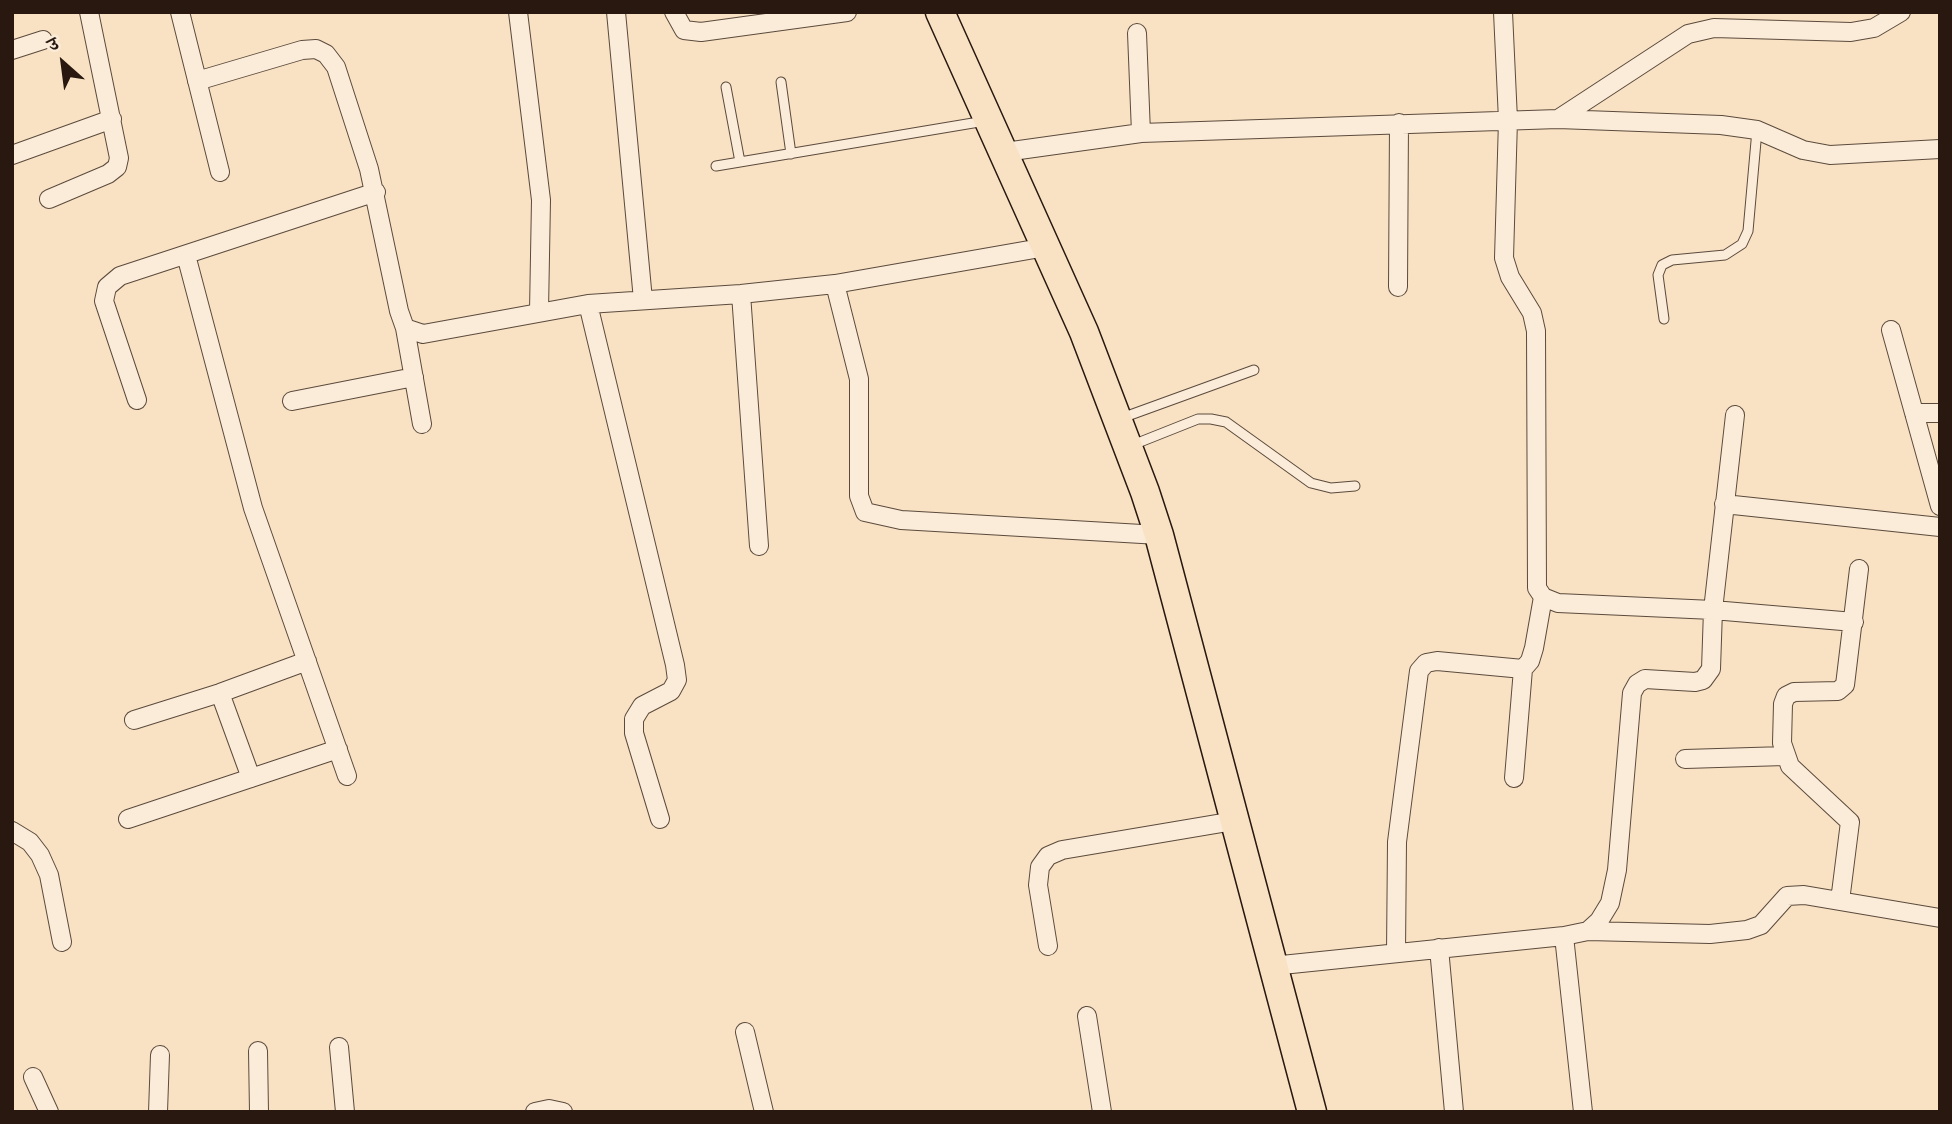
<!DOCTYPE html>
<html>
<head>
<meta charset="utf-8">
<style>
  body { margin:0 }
  #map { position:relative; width:1952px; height:1124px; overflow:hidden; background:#f8e2c3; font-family:"EB Garamond","Noto Serif Devanagari",serif }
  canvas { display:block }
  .frame { position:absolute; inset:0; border:14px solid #281810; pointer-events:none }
  .north { position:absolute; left:28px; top:28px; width:70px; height:70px; -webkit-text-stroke:5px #faecd8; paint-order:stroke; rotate:332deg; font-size:19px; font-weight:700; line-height:28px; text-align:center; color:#281810 }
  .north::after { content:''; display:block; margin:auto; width:24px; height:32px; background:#281810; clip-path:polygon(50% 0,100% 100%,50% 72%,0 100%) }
</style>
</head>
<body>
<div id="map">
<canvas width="1952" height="1124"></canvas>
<div class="frame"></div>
<div class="north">उ</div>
</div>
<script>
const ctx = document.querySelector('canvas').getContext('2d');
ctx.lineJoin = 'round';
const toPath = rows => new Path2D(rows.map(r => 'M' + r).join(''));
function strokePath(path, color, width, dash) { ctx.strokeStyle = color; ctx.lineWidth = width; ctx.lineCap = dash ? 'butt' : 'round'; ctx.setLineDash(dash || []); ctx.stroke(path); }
const service = toPath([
  [781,82,791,154],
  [726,87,740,162],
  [716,166,985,121],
  [1664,319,1658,275,1662,265,1672,260,1725,255,1742,244,1748,231,1757,130],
  [1119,419,1254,370],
  [1130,446,1198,419,1211,419,1226,422,1311,483,1331,488,1355,486]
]);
const minor = toPath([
  [180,12,220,172],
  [518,12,541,200,539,311],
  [616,12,643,300],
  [674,12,684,30,701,32,847,12],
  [1503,12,1508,120,1504,258,1510,277,1532,313,1536,331,1537,588,1543,597,1558,603,1713,610,1854,622],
  [1137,33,1141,133],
  [12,50,43,40],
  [197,81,302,50,316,49,326,54,336,67,369,169,399,311,405,328,423,334,588,304,741,294,835,284,1046,247],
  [1558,119,1688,34,1714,28,1851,32,1874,28,1901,12],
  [1005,152,1141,133,1558,119,1721,125,1757,130,1803,150,1830,155,1940,149],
  [12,155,112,119],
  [49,199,108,174,117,167,119,158,89,12],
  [186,255,253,508,347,776],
  [835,284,859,379,859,496,865,512,901,520,1159,535],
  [1398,287,1399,123],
  [741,294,759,546],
  [588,304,675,665,677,680,671,691,642,706,634,719,634,733,660,819],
  [405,328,422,424],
  [1891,330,1940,506],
  [137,400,104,301,107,287,120,276,376,192],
  [292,401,414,377],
  [1914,413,1940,413],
  [1724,504,1940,527],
  [220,693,251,778],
  [134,720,220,693,307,661],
  [1685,759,1785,756],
  [1514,778,1523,669],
  [128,819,338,749],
  [12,831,30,842,40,855,49,875,62,942],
  [1840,901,1850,822,1790,766,1782,743,1783,704,1786,696,1794,692,1838,691,1845,685,1859,569],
  [1588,931,1710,934,1747,930,1761,925,1787,896,1804,895,1940,918],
  [1564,936,1583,1112],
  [1048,946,1038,885,1040,867,1048,856,1062,850,1234,821],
  [1439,948,1454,1112],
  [1396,952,1397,842,1419,671,1426,663,1437,661,1523,669,1530,661,1534,648,1543,597],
  [1272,966,1564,936,1588,931,1599,921,1610,903,1617,870,1632,693,1637,684,1645,679,1695,682,1703,680,1711,669,1713,610,1735,415],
  [1087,1016,1102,1112],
  [745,1032,764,1112],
  [339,1047,345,1112],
  [258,1051,259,1112],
  [33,1077,49,1112],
  [158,1112,160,1055],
  [535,1112,549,1109,563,1112]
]);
const trunk = toPath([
  [940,12,1084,332,1145,492,1159,535,1312,1112]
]);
strokePath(service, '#5c4a3d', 11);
strokePath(minor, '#5c4a3d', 20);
strokePath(trunk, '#281810', 31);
strokePath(service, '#faecd8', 9);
strokePath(minor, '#faecd8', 18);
strokePath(trunk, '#f8e2c3', 28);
</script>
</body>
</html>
